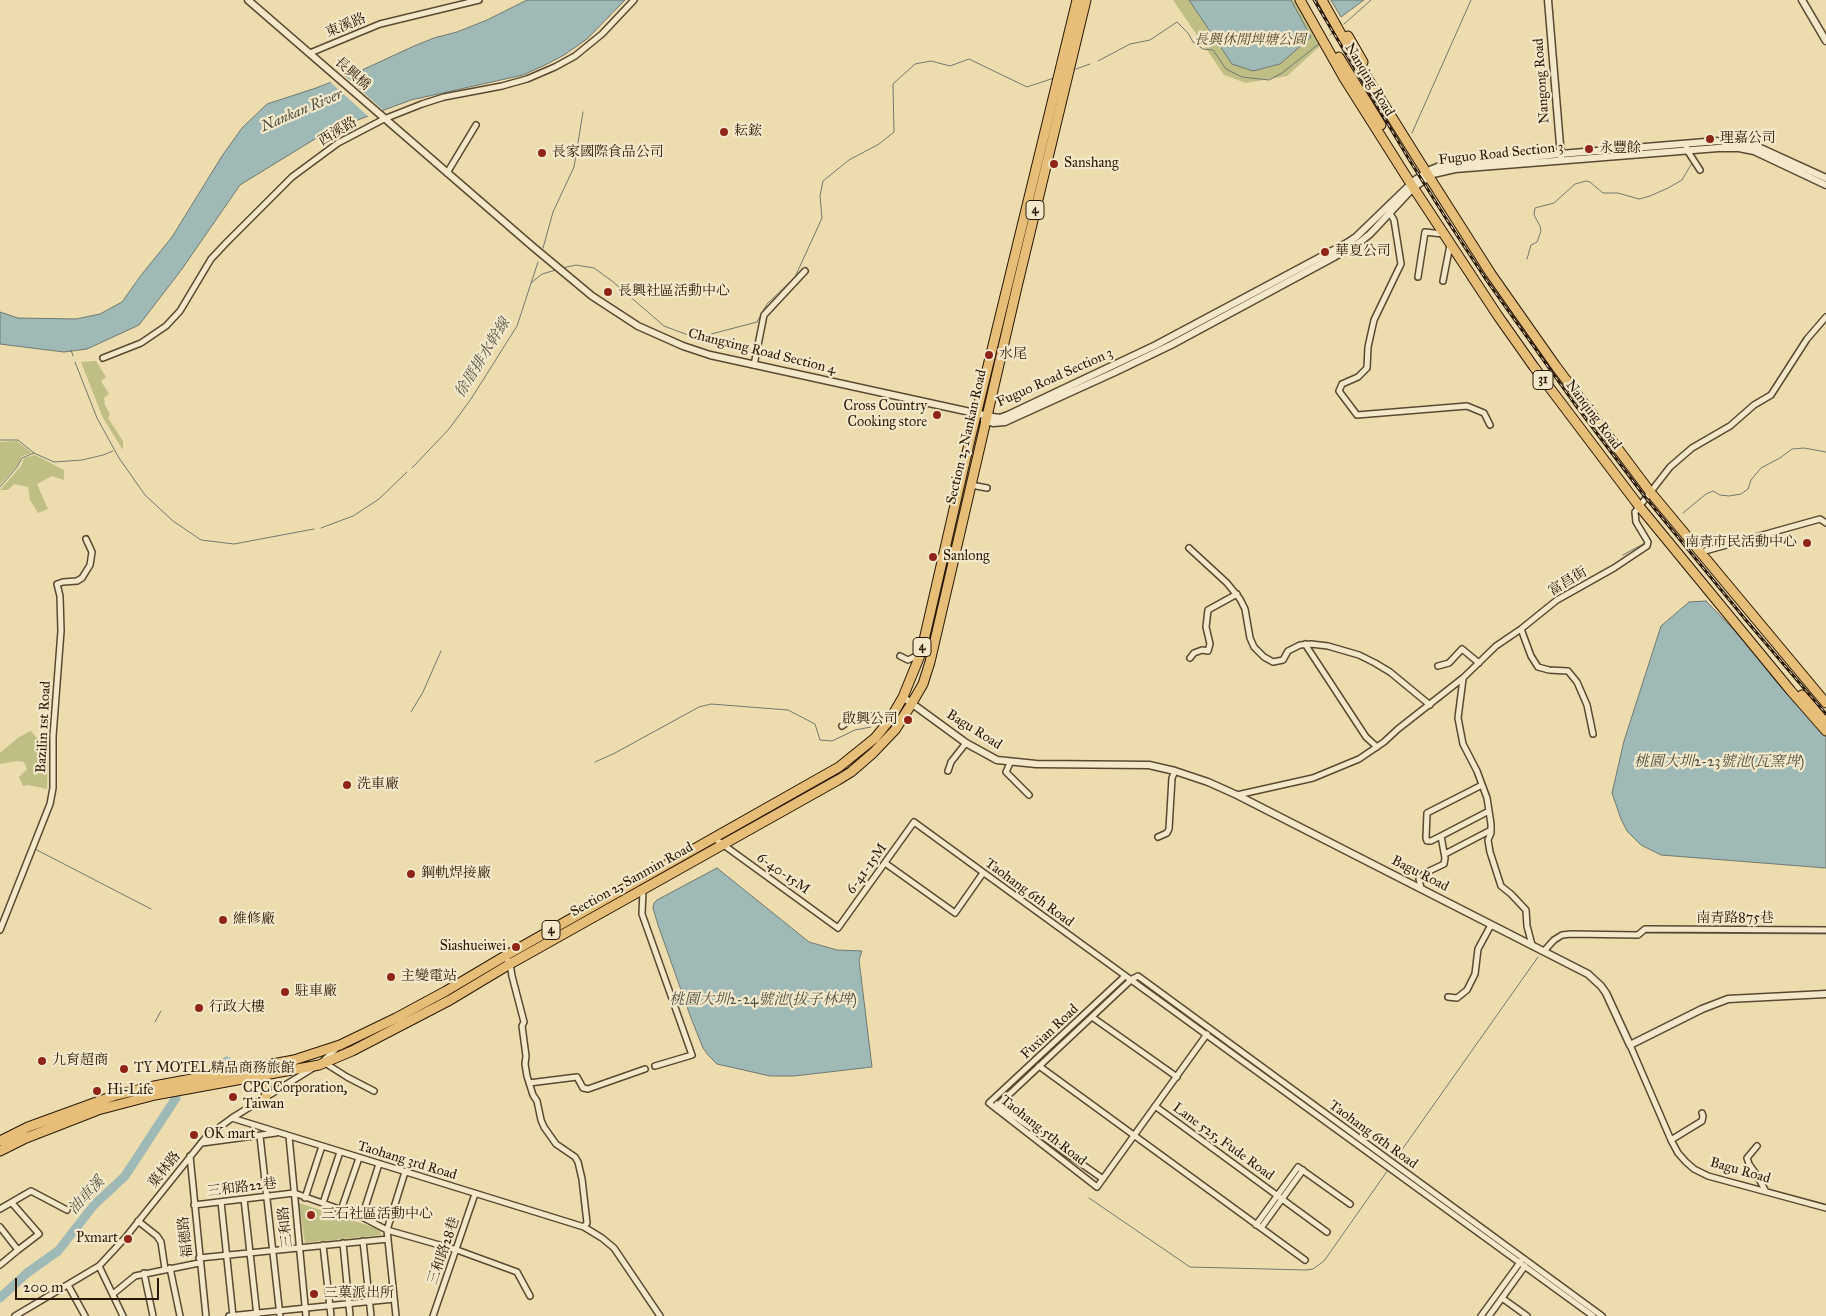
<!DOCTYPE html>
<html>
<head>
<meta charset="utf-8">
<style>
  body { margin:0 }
  #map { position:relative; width:1826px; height:1316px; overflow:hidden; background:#ecdcae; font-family:"IM FELL Great Primer",serif }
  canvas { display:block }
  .scale { position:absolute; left:15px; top:1278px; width:144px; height:22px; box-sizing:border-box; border:2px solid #2a1807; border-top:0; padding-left:6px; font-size:15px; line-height:18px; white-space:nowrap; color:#2a1807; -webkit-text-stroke:4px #f3e8ca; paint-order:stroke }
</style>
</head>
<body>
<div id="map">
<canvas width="1826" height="1316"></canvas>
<div class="scale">200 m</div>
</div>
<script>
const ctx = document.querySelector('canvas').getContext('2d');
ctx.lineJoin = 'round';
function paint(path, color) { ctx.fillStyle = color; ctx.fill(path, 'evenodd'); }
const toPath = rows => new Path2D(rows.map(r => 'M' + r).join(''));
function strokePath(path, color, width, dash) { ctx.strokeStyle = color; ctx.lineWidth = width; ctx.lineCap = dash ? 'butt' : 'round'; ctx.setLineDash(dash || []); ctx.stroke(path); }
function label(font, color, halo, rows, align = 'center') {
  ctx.font = font + ' "IM FELL Great Primer","Noto Serif TC",serif'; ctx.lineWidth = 4.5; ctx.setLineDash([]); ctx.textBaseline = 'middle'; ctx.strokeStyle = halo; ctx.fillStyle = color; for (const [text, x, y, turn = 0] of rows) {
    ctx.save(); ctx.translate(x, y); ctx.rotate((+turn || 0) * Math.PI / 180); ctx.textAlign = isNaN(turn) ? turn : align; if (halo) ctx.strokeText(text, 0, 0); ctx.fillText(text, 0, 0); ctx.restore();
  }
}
const green = toPath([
  [1173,0,1295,0,1320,46,1287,76,1246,83,1224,75],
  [96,361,106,377,101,381,109,394,104,398,105,405,110,414,108,418,123,441,123,450,103,418,81,362],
  [17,441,32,453,22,456,17,466,0,485,0,442],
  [35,455,64,470,64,480,52,476,37,484,48,509,38,513,30,500,28,487,14,484,8,490,0,490,21,466,24,458],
  [31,731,48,752,47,789,29,785,23,786,19,777,27,769,24,762,16,761,0,764,0,753,19,737],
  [299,1203,379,1229,381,1235,305,1243]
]);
const water = toPath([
  [527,0,625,0,587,39,564,55,545,65,523,75,411,100,363,118,323,134,240,185,182,269,139,325,87,349,64,352,0,344,0,312,18,318,76,319,100,314,122,302,142,274,172,237,222,156,242,128,267,104,316,88,360,71,414,46,434,38,457,32,487,20,527,0],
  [1189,0,1291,0,1311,37,1280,64,1253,71,1232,64,1189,0],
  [1331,0,1364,0,1341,17,1331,0],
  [1706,601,1736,632,1779,685,1826,735,1826,868,1661,855,1641,845,1627,831,1621,819,1612,793,1624,741,1661,626,1689,602,1706,601],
  [717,868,809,942,837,950,862,951,859,960,872,1067,794,1076,770,1076,717,1064,708,1055,703,1048,691,1018,658,925,653,908,654,903,657,900,717,868]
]);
const pier = toPath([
  [344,75,383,110,379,114,370,118,329,81]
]);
const stream = toPath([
  [1344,24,1371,0],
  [1330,35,1335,31],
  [1098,61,1130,44,1150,40,1177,22,1188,33,1193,42,1203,49,1213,50,1226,69,1242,77,1269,80,1282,73,1320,43],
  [1076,69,1090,64],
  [1412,133,1471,0],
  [543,248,553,212,574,167,583,112],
  [1527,259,1531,245,1537,242,1541,231,1540,226,1534,215,1535,208,1554,203,1575,184,1586,181,1590,182,1603,193,1618,193,1639,199,1650,196,1668,188,1682,180,1692,163],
  [562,268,576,265,594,268,612,281,664,326,696,338,757,322,767,304,795,277,822,218,820,196,823,181,849,160,879,144,894,132,893,84,915,64,931,61,950,66,969,59,1027,87,1054,78],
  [531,283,542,274,556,270],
  [71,350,73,356],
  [75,362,97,418,119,458,145,495,173,521,201,540,234,544,314,529],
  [0,440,18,440,34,453,54,462,82,460,103,455,113,451],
  [412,468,449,429,471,399,517,326,538,262],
  [0,487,17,467,22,458,34,453],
  [1683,513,1706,494,1713,491,1720,495,1729,496,1741,494,1748,489,1751,480,1761,468,1780,458,1792,449,1804,448,1826,452],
  [321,528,353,516,379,499,407,472],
  [1623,555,1645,543],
  [411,712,423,692,441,651],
  [595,762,615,753,699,707,711,704,788,710,815,724,820,740,832,741,855,730,871,727],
  [35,849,151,909],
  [1644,933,1826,934],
  [155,1022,161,1011],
  [1394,1161,1538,957],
  [1089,1198,1190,1267,1306,1270,1313,1269,1324,1261,1388,1170]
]);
const river = toPath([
  [215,1069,227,1061],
  [0,1298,27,1273,58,1251,94,1205,125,1176,176,1098]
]);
const minor = toPath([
  [310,53,380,24,479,0],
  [1686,144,1687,150,1700,170],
  [447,173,476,125],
  [1388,210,1394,220,1401,264,1374,320,1368,347,1367,368,1358,377,1342,384,1339,391,1357,415,1467,406,1484,413,1490,425],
  [1418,277,1425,232,1443,234],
  [1443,281,1450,245],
  [103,358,141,343,166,326,180,311,211,259,227,242,292,177,338,143,384,119,422,104,444,97,502,86,527,79,555,67,575,56,602,34,634,0],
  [754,365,764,315,805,271],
  [971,485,987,488],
  [1189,548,1227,583,1240,599,1245,609,1250,638,1254,647,1264,657,1273,662,1283,660,1288,651,1300,645,1311,644,1328,646,1359,655,1375,663,1390,672,1430,705],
  [1705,551,1820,519,1826,523],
  [1521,629,1531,656,1538,667,1549,670,1568,671,1577,682,1587,705,1593,734],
  [1305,644,1366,737,1377,747],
  [900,656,908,660,920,654],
  [1190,658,1194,653,1202,650,1208,651,1210,644,1206,627,1208,610,1237,594],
  [1438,666,1449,663,1462,649,1479,663],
  [1463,679,1458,718,1463,744,1477,771,1487,798,1491,824,1491,833,1488,840,1490,852,1501,886,1511,894,1526,910,1527,926,1532,945],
  [842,726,854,717,864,716,875,716,884,721,888,721],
  [1010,763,1006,772,1029,795],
  [948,771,951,762,966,743],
  [1237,795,1313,778,1359,759,1384,742,1398,729,1463,678,1496,646,1521,629,1557,600,1614,568,1647,546,1648,542,1636,522,1635,512,1670,467,1692,448,1730,426,1754,405,1771,395,1807,339,1826,317],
  [1441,836,1489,811],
  [1158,837,1167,833,1169,829,1172,778,1175,771],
  [714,838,838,928,914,822,1593,1316],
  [1445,854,1491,830],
  [885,863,955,913,983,873],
  [1421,888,1419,879,1425,873,1444,864,1445,858,1441,836,1431,841,1427,841,1426,838,1427,813,1482,785],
  [643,890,642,914,692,1055,655,1066],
  [0,930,50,804,53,788,53,736,61,631,60,596,57,584,63,582,77,581,82,578,90,565,92,552,86,539],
  [1544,951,1554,940,1562,935,1571,934,1638,935,1645,929,1826,930],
  [505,956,510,964,512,976,524,1022,522,1026,526,1056,525,1064,527,1076,533,1095,537,1101,541,1120,544,1127,556,1144,575,1157,578,1162,582,1179,587,1223,584,1227],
  [1448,997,1457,998,1467,990,1475,974,1478,949,1491,925],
  [1092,1017,1177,1077],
  [1630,1045,1671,1140,1678,1153,1686,1162,1694,1169,1708,1176,1826,1208],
  [324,1060,338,1047],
  [325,1063,347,1077,374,1091],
  [1039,1066,1305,1260],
  [529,1083,577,1077,583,1088,588,1089,645,1069],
  [989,1103,1097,1187,1207,1034],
  [989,1103,1125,976],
  [997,1104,1103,1179],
  [999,1104,1132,979,1138,976,1602,1316],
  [1155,1106,1327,1232],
  [232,1118,584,1227,602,1238,614,1248,660,1316],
  [260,1136,280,1316],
  [289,1136,306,1316],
  [1671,1140,1702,1121,1703,1116,1702,1113],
  [202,1143,276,1133],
  [1757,1146,1747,1158,1749,1164,1758,1177,1765,1190],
  [190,1156,206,1316],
  [305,1198,322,1146],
  [244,1199,257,1316],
  [221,1202,233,1316],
  [323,1203,340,1152],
  [194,1205,294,1193,362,1217,387,1230,457,1250,517,1272,530,1296],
  [0,1209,31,1191,67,1210],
  [341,1210,359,1158],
  [362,1217,379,1164],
  [138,1221,157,1236,161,1242,165,1269],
  [1256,1225,1298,1167,1350,1204],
  [0,1227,18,1250,39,1234,12,1203],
  [1261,1228,1303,1170],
  [363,1241,371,1316],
  [343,1243,350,1316],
  [323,1245,331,1316],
  [199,1258,388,1239],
  [0,1265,18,1250],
  [99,1266,123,1316],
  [170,1268,180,1316],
  [144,1273,153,1316],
  [68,1285,85,1316],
  [113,1294,135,1276,199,1263],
  [1502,1298,1527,1316],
  [15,1316,99,1266,125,1238,206,1137,232,1118,313,1068],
  [229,1316,394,1299],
  [396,1316,387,1230,405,1172],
  [433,1316,475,1194],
  [1481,1316,1521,1261],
  [1489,1316,1525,1266]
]);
const tertiary = toPath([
  [248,0,532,246,592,296,638,326,683,346,710,355,993,417,1000,418,1008,415,1156,345,1347,243,1356,237,1415,180,1430,170,1440,166,1560,154,1718,141,1756,146,1826,178],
  [1548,0,1561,157],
  [1802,0,1826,41],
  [984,420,993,423,1005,422,1115,372,1171,345,1334,257,1360,242,1370,234,1413,188,1433,174,1455,169,1718,148,1739,148,1754,151,1826,185],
  [903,697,966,743,997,760,1036,764,1149,765,1175,771,1208,782,1237,795,1588,974,1601,986,1606,993,1630,1045,1702,1009,1728,999,1826,994]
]);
const primary = toPath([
  [1300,0,1344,78,1411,184,1498,316,1534,367,1639,506,1791,691,1826,731],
  [1322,0,1351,52,1426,172,1491,274,1555,365,1651,493,1826,703],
  [1348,36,1363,62],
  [1339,57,1381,125],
  [1802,695,1826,722],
  [258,1077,266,1085,267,1092,265,1099],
  [0,1141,28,1127,116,1095,154,1086,294,1060,340,1045,396,1018,446,991,505,956,839,767,875,738,889,721,903,697,921,653,969,444,1077,0],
  [0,1151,26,1138,98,1110,155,1095,319,1065,352,1051,450,1000,510,964,838,780,851,772,873,753,895,730,912,703,923,684,930,662,1017,287,1086,0]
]);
const rail = toPath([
  [1314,0,1410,161,1447,220,1487,281,1574,403,1645,497,1745,619,1826,714]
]);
const markers = [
  [724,132,5,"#8f2418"],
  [1710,139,5,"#8f2418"],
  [1589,149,5,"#8f2418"],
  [542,153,5,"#8f2418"],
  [1054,164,5,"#8f2418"],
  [1325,252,5,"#8f2418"],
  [608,292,5,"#8f2418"],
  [989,355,5,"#8f2418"],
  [937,415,5,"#8f2418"],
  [1807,543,5,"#8f2418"],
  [933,557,5,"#8f2418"],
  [908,720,5,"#8f2418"],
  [347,785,5,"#8f2418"],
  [411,874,5,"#8f2418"],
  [223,920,5,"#8f2418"],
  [516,947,5,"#8f2418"],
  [391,977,5,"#8f2418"],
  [285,992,5,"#8f2418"],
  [199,1008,5,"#8f2418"],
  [42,1061,5,"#8f2418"],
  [124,1069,5,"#8f2418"],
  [97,1091,5,"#8f2418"],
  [233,1097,5,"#8f2418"],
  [194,1135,5,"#8f2418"],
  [311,1215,5,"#8f2418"],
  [128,1239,5,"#8f2418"],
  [314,1294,5,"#8f2418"]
];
const shields = [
  [1035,210,18],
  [1543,380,20],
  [922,647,18],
  [551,930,18]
];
const shieldNames = [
  ["4",1035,210],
  ["31",1543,380],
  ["4",922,647],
  ["4",551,930]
];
const streetNames = [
  ["東溪路",346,26,-22],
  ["長興橋",352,74,41],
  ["Nanqing Road",1369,80,59],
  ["Nangong Road",1542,81,-94],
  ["西溪路",338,132,-31],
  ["Fuguo Road Section 3",1501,154,-6],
  ["Changxing Road Section 4",762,352,14],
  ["Fuguo Road Section 3",1055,378,-24],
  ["Nanqing Road",1593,415,53],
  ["Section 2, Nankan Road",967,437,-77],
  ["富昌街",1568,582,-31],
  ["Bazilin 1st Road",44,727,-87],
  ["Bagu Road",974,730,32],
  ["6-41-15M",867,869,-54],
  ["6-40-15M",783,874,35],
  ["Bagu Road",1420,874,27],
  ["Section 2, Sanmin Road",632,880,-29],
  ["Taohang 6th Road",1029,893,36],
  ["南青路875巷",1735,919],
  ["Fuxian Road",1050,1032,-43],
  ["Taohang 5th Road",1043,1131,38],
  ["Taohang 6th Road",1373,1135,36],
  ["Lane 525, Fude Road",1223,1142,36],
  ["Taohang 3rd Road",407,1161,17],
  ["菓林路",165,1170,-51],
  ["Bagu Road",1740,1171,16],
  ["三和路22巷",242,1188,-7],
  ["三和路",286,1227,-96],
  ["福德路",186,1237,-96],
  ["三和路28巷",444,1251,-71]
];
const parkNames = [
  ["長興休閒埤塘公園",1250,41]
];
const poiNames = [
  ["耘鋐",734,132],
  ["理嘉公司",1720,139],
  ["永豐餘",1599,149],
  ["長家國際食品公司",552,153],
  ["Sanshang",1064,164],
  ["華夏公司",1335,252],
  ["長興社區活動中心",618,292],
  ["水尾",999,355],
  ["Cross Country",927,407,"right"],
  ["Cooking store",927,423,"right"],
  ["南青市民活動中心",1797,543,"right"],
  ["Sanlong",943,557],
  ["啟興公司",898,720,"right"],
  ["洗車廠",357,785],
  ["鋼軌焊接廠",421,874],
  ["維修廠",233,920],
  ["Siashueiwei",506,947,"right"],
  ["主變電站",401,977],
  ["駐車廠",295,992],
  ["行政大樓",209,1008],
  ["九育超商",52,1061],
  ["TY MOTEL精品商務旅館",134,1069],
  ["CPC Corporation,",243,1089],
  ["Taiwan",243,1105],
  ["Hi-Life",107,1091],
  ["OK mart",204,1135],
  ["三石社區活動中心",321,1215],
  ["Pxmart",118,1239,"right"],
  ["三菓派出所",324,1294]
];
const waterNames = [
  ["Nankan River",302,111,-23],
  ["徐厝排水幹線",483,358,-58],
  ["桃園大圳2-23號池(瓦窯埤)",1719,762],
  ["桃園大圳2-24號池(拔子林埤)",763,1000],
  ["油車溪",87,1196,-47]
];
paint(green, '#bfbe85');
paint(water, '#9eb9b6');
strokePath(water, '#707970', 1);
paint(pier, '#ecdcae');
strokePath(stream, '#707970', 1);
strokePath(river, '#9eb9b6', 9);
strokePath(minor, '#5a4931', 8);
strokePath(tertiary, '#5a4931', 9);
strokePath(primary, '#2a1807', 11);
strokePath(minor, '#f3e8ca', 5);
strokePath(tertiary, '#f3e8ca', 6);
strokePath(primary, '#e6be77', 9);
strokePath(rail, '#2a1807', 3);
strokePath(rail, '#f3e8ca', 1, [4]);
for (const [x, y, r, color] of markers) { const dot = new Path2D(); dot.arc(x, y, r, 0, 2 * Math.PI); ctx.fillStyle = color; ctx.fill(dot); strokePath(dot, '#f3e8ca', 2); }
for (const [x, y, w] of shields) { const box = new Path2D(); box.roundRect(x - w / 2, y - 9.5, w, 19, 4); ctx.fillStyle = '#f3e8ca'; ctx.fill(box); strokePath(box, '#2a1807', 1); }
label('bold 12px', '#2a1807', null, shieldNames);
label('14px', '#2a1807', '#f3e8ca', streetNames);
label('italic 14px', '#574a2d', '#f3e8ca', parkNames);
label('14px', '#2a1807', '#f3e8ca', poiNames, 'left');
label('italic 15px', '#535044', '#f3e8ca', waterNames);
</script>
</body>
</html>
